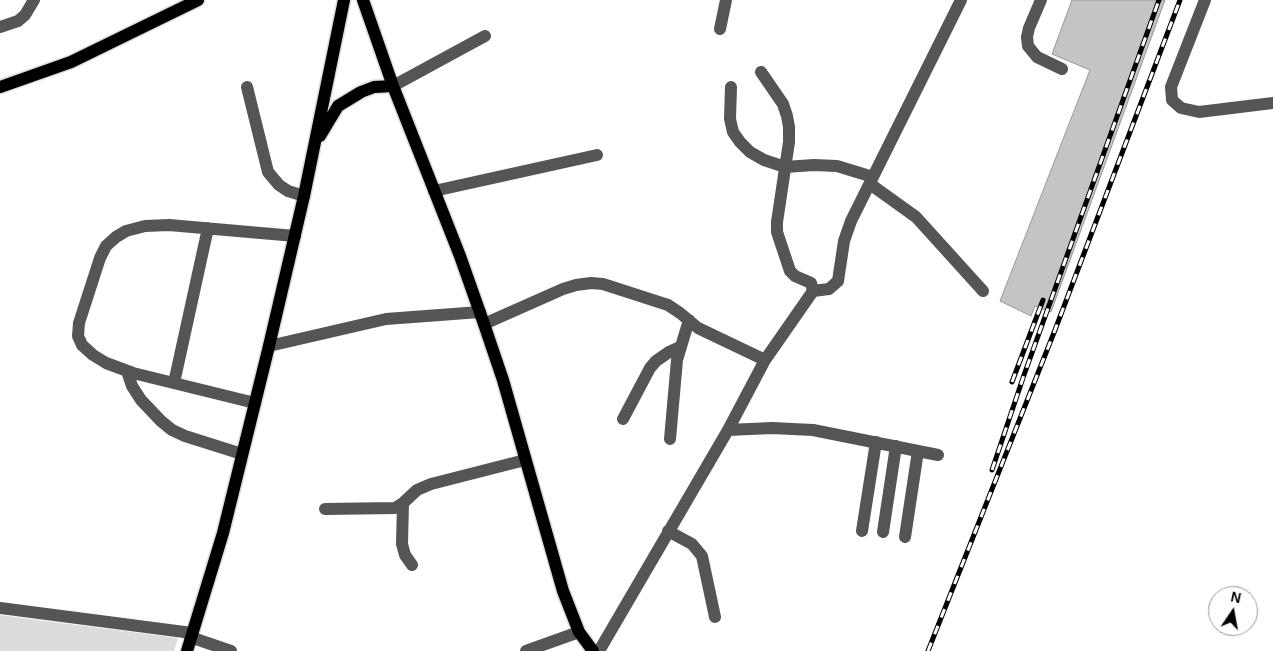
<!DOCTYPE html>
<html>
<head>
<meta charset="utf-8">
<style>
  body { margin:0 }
  #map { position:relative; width:1273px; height:651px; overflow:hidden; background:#fff; font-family:Helvetica,sans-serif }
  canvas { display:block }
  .north { position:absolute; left:1208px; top:586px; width:50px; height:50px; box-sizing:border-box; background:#fff; border:1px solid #999; border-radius:50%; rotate:12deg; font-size:14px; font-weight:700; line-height:20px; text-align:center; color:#000 }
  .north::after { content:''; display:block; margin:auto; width:18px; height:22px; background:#000; clip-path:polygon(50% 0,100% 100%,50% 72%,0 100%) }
</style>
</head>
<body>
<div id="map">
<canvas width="1273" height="651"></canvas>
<div class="north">N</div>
</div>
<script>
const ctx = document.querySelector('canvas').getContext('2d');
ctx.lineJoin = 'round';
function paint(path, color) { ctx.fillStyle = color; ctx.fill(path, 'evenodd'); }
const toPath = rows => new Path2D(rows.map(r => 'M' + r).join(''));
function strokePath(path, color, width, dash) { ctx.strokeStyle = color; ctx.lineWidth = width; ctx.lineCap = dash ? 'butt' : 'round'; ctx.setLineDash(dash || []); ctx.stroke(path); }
const green = toPath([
  [0,615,178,638,174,651,0,651]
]);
const building = toPath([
  [1072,0,1165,0,1051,312,1035,306,1031,316,1000,301,1090,70,1052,54,1072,0]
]);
const minor = toPath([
  [1041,0,1029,28,1027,37,1028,46,1037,57,1062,69],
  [1205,0,1171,87,1172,100,1181,108,1199,112,1273,103],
  [0,27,18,21,25,15,34,0],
  [720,29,726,0],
  [393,86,485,36],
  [247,87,268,172,279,185,288,191,304,196],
  [731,87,730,119,733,132,740,142,750,152,764,160,785,167,814,165,837,166,873,177],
  [870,184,916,217,983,291],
  [434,191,597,155],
  [813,291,829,289,838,281,844,241,851,221,961,0],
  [484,324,563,289,576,285,591,283,603,284,668,305,680,313,698,328,765,360],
  [269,346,386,319,480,312],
  [127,371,132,386,141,400,161,421,172,430,185,436,242,454],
  [174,383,208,228],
  [255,403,133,373,106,363,93,355,82,345,78,336,79,323,100,258,106,246,116,237,126,231,145,226,169,225,295,236],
  [623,419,650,368,656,361,669,352,680,347],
  [728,430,772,428,813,430,938,455],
  [670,439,677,360,689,320],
  [403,503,402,544,405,555,412,565],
  [325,509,395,508,403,503,417,490,431,484,525,460],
  [668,531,692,544,702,556,715,617],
  [862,531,876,442],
  [883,532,896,446],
  [905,537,918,451],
  [0,608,192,633],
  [190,637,231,651],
  [526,651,579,632],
  [599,651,728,430,765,360,813,291,811,283,795,276,790,271,777,232,777,222,789,142,789,127,787,116,783,104,761,72]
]);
const major = toPath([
  [363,0,393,86,460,256,484,324,503,380,563,591,579,632,593,651],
  [0,87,71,62,198,0],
  [320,136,338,106,361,92,374,87,393,86],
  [187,651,223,533,269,346,304,196,344,0]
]);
const rail = toPath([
  [1012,382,1043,300],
  [992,470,1024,375,1159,0],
  [928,651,1055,330,1180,0]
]);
paint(green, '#dcdcdc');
paint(building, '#c4c4c4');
strokePath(building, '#999', 1);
strokePath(major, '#dbdbdb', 15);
strokePath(minor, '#555', 12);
strokePath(major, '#000', 12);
strokePath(rail, '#000', 5);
strokePath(rail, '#fff', 3, [9]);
</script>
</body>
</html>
